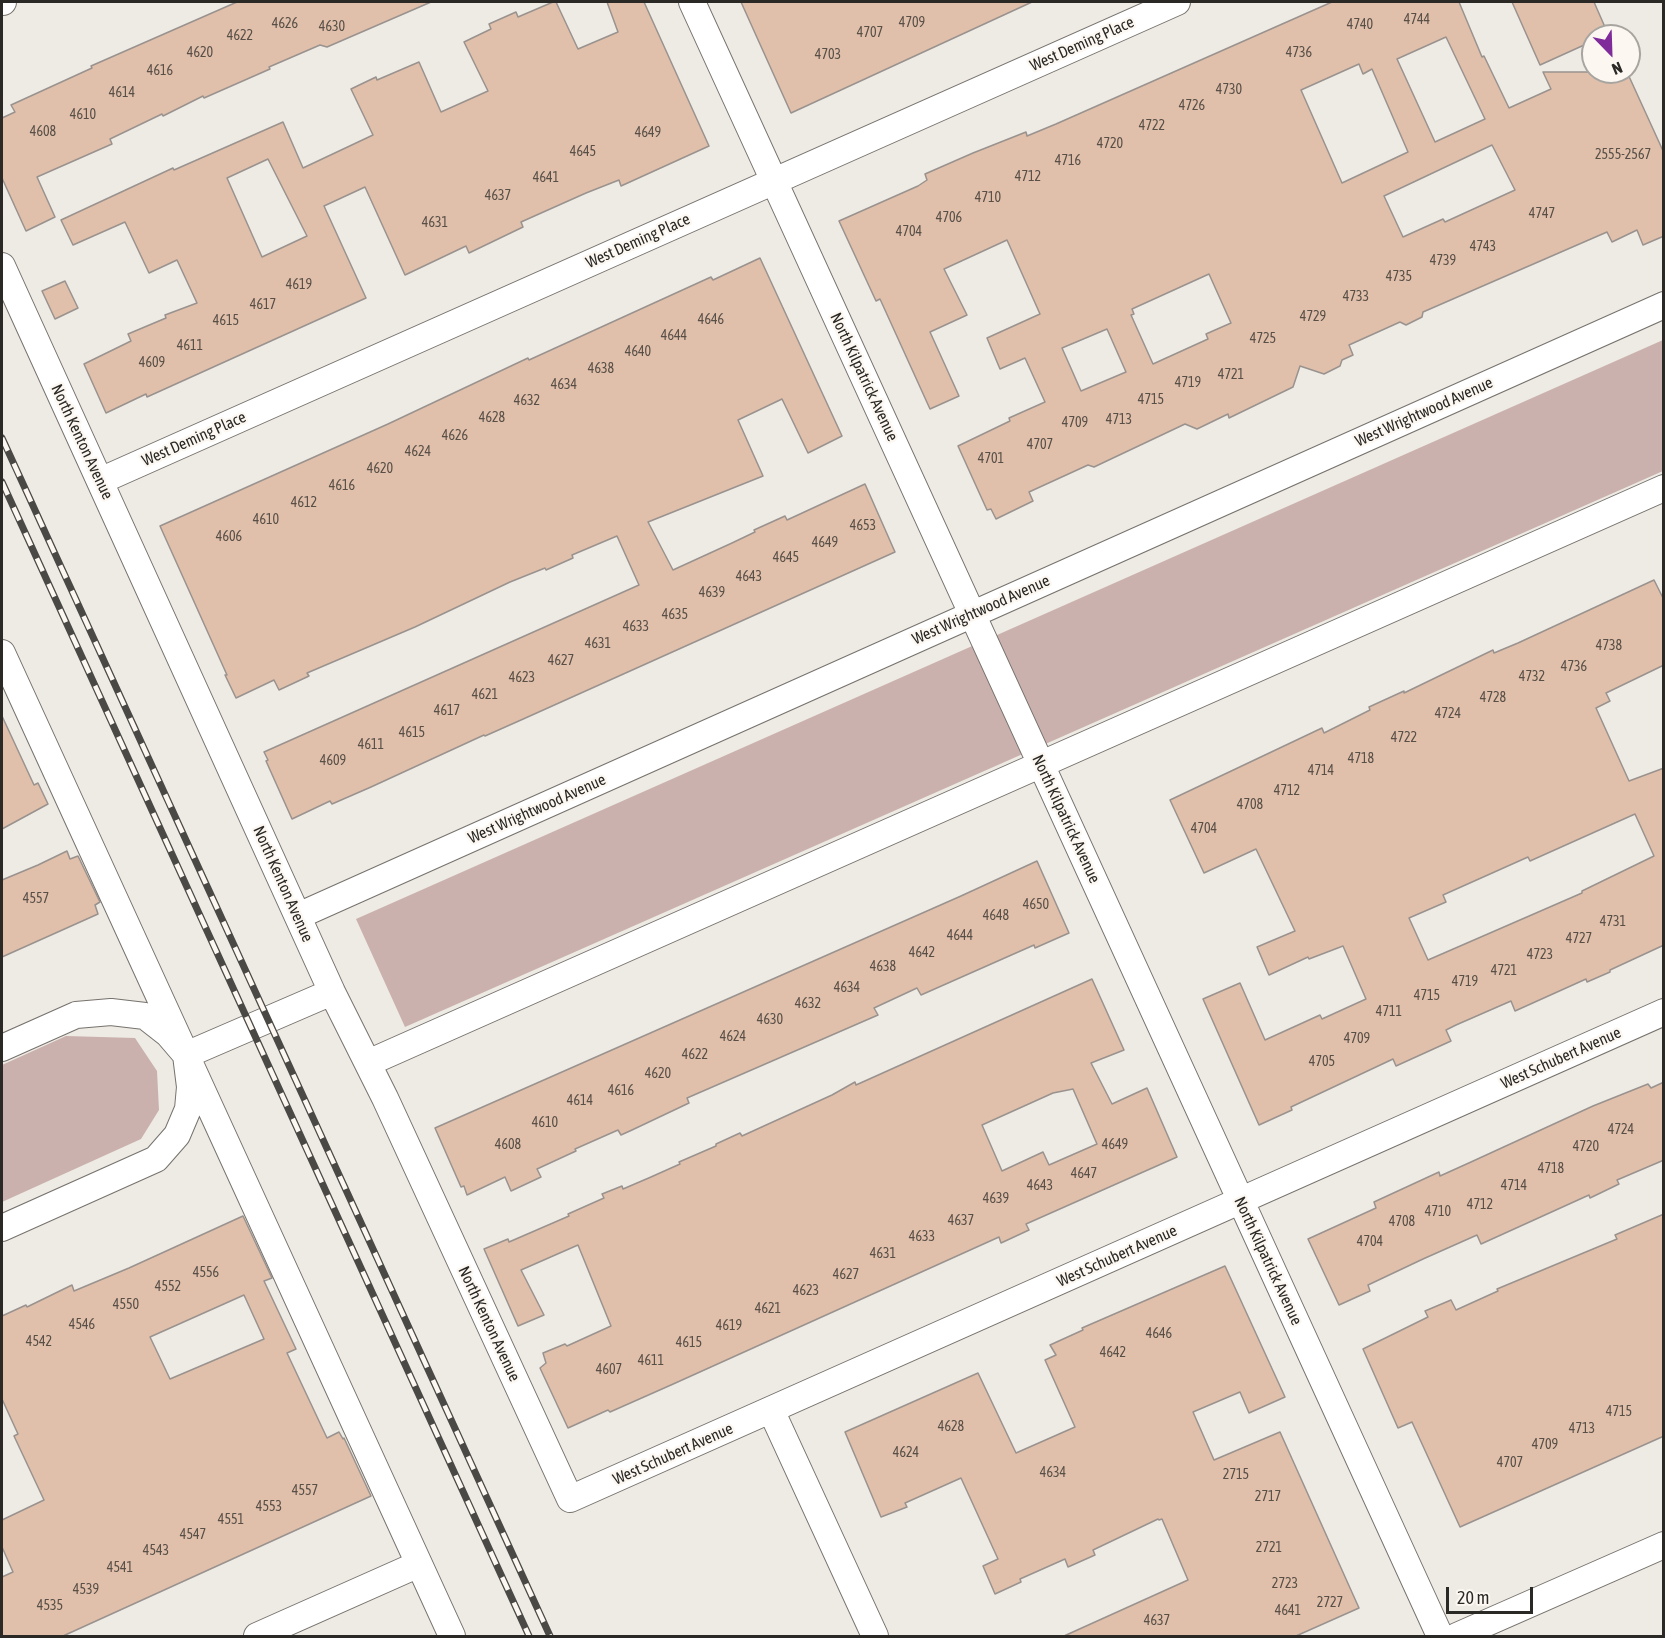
<!DOCTYPE html>
<style>
body{margin:0}
#map{position:relative;width:1665px;height:1638px;overflow:hidden;background:#eeeae4;font-family:"Asap Condensed",sans-serif}
canvas{display:block}
.frame{position:absolute;inset:0;border:3px solid #2a2926;pointer-events:none}
.north{position:absolute;left:1581px;top:24px;width:60px;height:60px;box-sizing:border-box;background:#fcf7f1;border:2px solid #a8a5a0;border-radius:50%;rotate:157deg;font-size:16px;font-weight:700;line-height:24px;text-align:center;color:#2a2926}
.north::after{content:'';display:block;margin:auto;width:21px;height:27px;background:#802b9a;clip-path:polygon(50% 0,100% 100%,50% 72%,0 100%)}
.scale{position:absolute;left:1446px;top:1587px;width:87px;height:27px;box-sizing:border-box;border:3px solid #2a2926;border-top:0;padding-left:8px;font-size:18px;line-height:21px;white-space:nowrap;color:#2a2926;-webkit-text-stroke:4px #fcf7f1;paint-order:stroke}
</style>
<div id="map">
<canvas width="1665" height="1638"></canvas>
<div class="frame"></div>
<div class="north">N</div>
<div class="scale">20 m</div>
</div>
<script>
const ctx = document.querySelector('canvas').getContext('2d');
ctx.lineJoin = 'round';
function fill(path, color) {
  ctx.fillStyle = color;
  ctx.fill(path, 'evenodd');
}
function trace(path, color, width, dash) {
  ctx.strokeStyle = color;
  ctx.lineWidth = width;
  ctx.lineCap = dash ? 'butt' : 'round';
  ctx.setLineDash(dash || []);
  ctx.stroke(path);
}
function drawText(font, color, halo, rows, align = 'center') {
  ctx.font = font + ' "Asap Condensed",sans-serif';
  ctx.lineWidth = 4.5;
  ctx.setLineDash([]);
  ctx.textBaseline = 'middle';
  ctx.strokeStyle = halo;
  ctx.fillStyle = color;
  for (const [text, x, y, turn = 0] of rows) {
    ctx.save();
    ctx.translate(x, y);
    ctx.rotate((+turn || 0) * Math.PI / 180);
    ctx.textAlign = isNaN(turn) ? turn : align;
    if (halo) ctx.strokeText(text, 0, 0);
    ctx.fillText(text, 0, 0);
    ctx.restore();
  }
}
fill(new Path2D(`
 M1663,340V471L405,1027L356,919Z
 M66,1036L135,1038L157,1071L159,1110L141,1139L2,1202V1065Z`), '#cab1ad');
const building = new Path2D(`
 M237,2H431L327,47L320,45L269,67L270,69L204,98L203,96L163,116L162,114L110,139L112,144L37,177L55,217L26,231L2,178V118L15,112L11,105L92,68L91,66Z
 M553,2H556L578,49L618,32L607,2H644L709,146L621,186L619,180L586,193L521,222L523,227L469,253L466,246L405,275L365,187L324,206L366,298L147,397L146,394L106,413L84,364L131,341L128,334L166,318L165,315L197,303L177,260L149,273L125,222L73,245L61,220L173,168L174,170L283,122L303,168L373,135L351,89L376,77L377,80L419,62L441,112L488,91L464,42L491,29L489,24L516,12L518,17ZM268,159L307,236L262,257L227,178Z
 M741,2H1032L791,113Z
 M1332,2H1459L1482,57L1484,56L1509,108L1551,89L1543,72H1627L1664,153V236L1643,245L1637,230L1612,242L1607,232L1423,312L1422,317L1406,325L1400,322L1349,345L1353,355L1342,360L1340,366L1324,374L1300,366L1293,387L1229,418L1228,414L1197,429L1185,424L1094,467L1088,465L1029,492L1033,501L996,519L991,509L987,510L958,446L1010,421L1009,418L1045,402L1025,358L1000,369L987,338L1040,314L1007,240L944,269L967,315L930,332L959,396L930,409L880,299L876,301L839,221L918,186L927,180L925,174L973,153L1026,132L1027,136L1056,124ZM1446,37L1485,119L1435,142L1397,59ZM1359,64L1363,74L1372,69L1408,152L1342,183L1301,90ZM1492,145L1515,190L1445,222L1443,219L1403,237L1384,196ZM1209,274L1231,323L1206,334L1208,339L1153,364L1131,315L1134,314L1132,309ZM1107,329L1126,372L1081,391L1062,348Z
 M1512,2H1594L1608,34L1593,36V41L1540,65Z
 M760,258L842,436L808,453L782,399L738,420L763,476L648,522L673,570L732,543L755,532L754,530L785,516L787,520L865,484L895,552L521,720L485,736L484,735L371,787L332,804L330,801L292,819L266,761L268,760L264,752L639,585L617,536L572,555L573,558L546,570L545,568L510,582L415,627L307,673L309,676L279,690L274,680L236,698L225,675H227L160,526L388,424L528,358L529,360L711,277L713,280Z
 M65,281L78,308L55,319L42,291Z
 M1654,580L1664,600V665L1606,693L1610,701L1596,708L1629,781L1664,768V945L1610,970V972L1587,982L1586,979L1515,1011L1511,1001L1456,1025L1446,1030L1451,1041L1396,1066L1393,1059L1291,1107L1292,1110L1259,1125L1203,999L1240,983L1265,1040L1320,1015L1322,1019L1366,999L1343,946L1309,959L1308,957L1269,975L1257,947L1295,931L1256,849L1204,873L1170,800L1322,728L1324,733L1370,710L1369,707L1404,691V693L1493,650L1494,653L1518,643ZM1635,814L1654,856L1582,891V893L1428,960L1409,918L1446,902L1443,895L1528,857L1530,861Z
 M2,716L34,785L38,783L48,804L2,829Z
 M67,851L70,859L78,856L100,902L95,905L98,914L2,957V880L38,865Z
 M1037,861L1069,933L1035,948L1034,945L921,995L917,988L874,1008L878,1015L687,1098L689,1103L632,1130L621,1135L618,1130L575,1149L576,1151L537,1169L541,1177L511,1191L505,1177L467,1195L464,1186L461,1187L435,1128L961,896Z
 M1092,979L1124,1050L1091,1063L1112,1104L1147,1088L1177,1157L1026,1224L1029,1230L1001,1243L999,1237L671,1385L610,1412L608,1410L568,1428L540,1368L546,1363L543,1353L565,1344L567,1346L611,1326L578,1245L521,1270L544,1315L518,1326L484,1249L508,1239L509,1242L569,1216L568,1214L604,1198L602,1194L622,1186L623,1189L651,1177L680,1164L679,1162L716,1146V1144L740,1133L742,1136L832,1095L855,1082L856,1085ZM1073,1089L1097,1144L1049,1165L1043,1152L1002,1171L982,1125L1053,1093Z
 M1664,1082V1160L1617,1180L1619,1184L1590,1198L1589,1195L1481,1244L1477,1235L1423,1259L1368,1285L1370,1291L1339,1305L1308,1239L1376,1208L1374,1202L1439,1172L1440,1176L1471,1162L1593,1106L1648,1084L1651,1088Z
 M1664,1214V1436L1460,1527L1412,1422L1398,1428L1363,1349L1428,1317L1425,1311L1451,1300L1456,1310L1498,1291L1497,1289L1617,1239L1615,1235Z
 M243,1216L272,1278L264,1281L296,1349L287,1353L327,1438L339,1432L343,1439L344,1438L371,1496L63,1636H2V1577L13,1572L2,1547V1520L44,1500L14,1436L18,1434L2,1399V1316L26,1305L27,1307L72,1285L74,1291L129,1268ZM244,1295L264,1339L170,1379L150,1337Z
 M1225,1266L1285,1397L1249,1413L1240,1392L1193,1412L1214,1460L1280,1432L1359,1608L1296,1636H1064L1188,1580L1162,1519L1159,1520L1158,1519L1093,1550L1095,1555L1068,1567L1065,1559L1020,1579L1021,1582L995,1594L983,1566L998,1559L961,1478L905,1503L907,1507L881,1517L845,1432L978,1373L1016,1453L1075,1427L1045,1360L1056,1355L1050,1345L1083,1330L1082,1328Z`);
fill(building, '#e1c0ab');
trace(building, '#99928e', 1.5);
const minor = new Path2D(`
 M2,2H3
 M692,2L1440,1636
 M2,266L332,992L385,1098L570,1499L1664,1012
 M100,481L1177,2
 M2,653L452,1636
 M298,916L1664,305
 M2,1048L76,1015L111,1012L145,1016L168,1034L186,1055L190,1087L188,1109L177,1135L156,1159L2,1228
 M186,1055L332,992
 M368,1063L1664,488
 M771,1410L875,1636
 M257,1636L419,1564
 M1457,1636L1664,1545`);
trace(minor, '#76726d', 28);
trace(minor, '#fff', 26);
const rail = new Path2D(`
 M2,438L550,1636
 M2,482L529,1636`);
trace(rail, '#4a4945', 7);
trace(rail, '#fcf7f1', 4.5, [14]);
drawText('14px', '#584f47', null, [
 ["4744",1417,20],
 ["4709",912,23],
 ["4626",285,24],
 ["4740",1360,25],
 ["4630",332,27],
 ["4707",870,33],
 ["4622",240,36],
 ["4620",200,53],
 ["4736",1299,53],
 ["4703",828,55],
 ["4616",160,71],
 ["4730",1229,90],
 ["4614",122,93],
 ["4726",1192,106],
 ["4610",83,115],
 ["4722",1152,126],
 ["4608",43,132],
 ["4649",648,133],
 ["4720",1110,144],
 ["4645",583,152],
 ["2555-2567",1623,155],
 ["4716",1068,161],
 ["4712",1028,177],
 ["4641",546,178],
 ["4637",498,196],
 ["4710",988,198],
 ["4747",1542,214],
 ["4706",949,218],
 ["4631",435,223],
 ["4704",909,232],
 ["4743",1483,247],
 ["4739",1443,261],
 ["4735",1399,277],
 ["4619",299,285],
 ["4733",1356,297],
 ["4617",263,305],
 ["4729",1313,317],
 ["4646",711,320],
 ["4615",226,321],
 ["4644",674,336],
 ["4725",1263,339],
 ["4611",190,346],
 ["4640",638,352],
 ["4609",152,363],
 ["4638",601,369],
 ["4721",1231,375],
 ["4719",1188,383],
 ["4634",564,385],
 ["4715",1151,400],
 ["4632",527,401],
 ["4628",492,418],
 ["4713",1119,420],
 ["4709",1075,423],
 ["4626",455,436],
 ["4707",1040,445],
 ["4624",418,452],
 ["4701",991,459],
 ["4620",380,469],
 ["4616",342,486],
 ["4612",304,503],
 ["4610",266,520],
 ["4653",863,526],
 ["4606",229,537],
 ["4649",825,543],
 ["4645",786,558],
 ["4643",749,577],
 ["4639",712,593],
 ["4635",675,615],
 ["4633",636,627],
 ["4631",598,644],
 ["4738",1609,646],
 ["4627",561,661],
 ["4736",1574,667],
 ["4732",1532,677],
 ["4623",522,678],
 ["4621",485,695],
 ["4728",1493,698],
 ["4617",447,711],
 ["4724",1448,714],
 ["4615",412,733],
 ["4722",1404,738],
 ["4611",371,745],
 ["4718",1361,759],
 ["4609",333,761],
 ["4714",1321,771],
 ["4712",1287,791],
 ["4708",1250,805],
 ["4704",1204,829],
 ["4557",36,899],
 ["4650",1036,905],
 ["4648",996,916],
 ["4731",1613,922],
 ["4644",960,936],
 ["4727",1579,939],
 ["4642",922,953],
 ["4723",1540,955],
 ["4638",883,967],
 ["4721",1504,971],
 ["4719",1465,982],
 ["4634",847,988],
 ["4715",1427,996],
 ["4632",808,1004],
 ["4711",1389,1012],
 ["4630",770,1020],
 ["4624",733,1037],
 ["4709",1357,1039],
 ["4622",695,1055],
 ["4705",1322,1062],
 ["4620",658,1074],
 ["4616",621,1091],
 ["4614",580,1101],
 ["4610",545,1123],
 ["4724",1621,1130],
 ["4608",508,1145],
 ["4649",1115,1145],
 ["4720",1586,1147],
 ["4718",1551,1169],
 ["4647",1084,1174],
 ["4643",1040,1186],
 ["4714",1514,1186],
 ["4639",996,1199],
 ["4712",1480,1205],
 ["4710",1438,1212],
 ["4637",961,1221],
 ["4708",1402,1222],
 ["4633",922,1237],
 ["4704",1370,1242],
 ["4631",883,1254],
 ["4556",206,1273],
 ["4627",846,1275],
 ["4552",168,1287],
 ["4623",806,1291],
 ["4550",126,1305],
 ["4621",768,1309],
 ["4546",82,1325],
 ["4619",729,1326],
 ["4646",1159,1334],
 ["4542",39,1342],
 ["4615",689,1343],
 ["4642",1113,1353],
 ["4611",651,1361],
 ["4607",609,1370],
 ["4715",1619,1412],
 ["4628",951,1427],
 ["4713",1582,1429],
 ["4709",1545,1445],
 ["4624",906,1453],
 ["4707",1510,1463],
 ["4634",1053,1473],
 ["2715",1236,1475],
 ["4557",305,1491],
 ["2717",1268,1497],
 ["4553",269,1507],
 ["4551",231,1520],
 ["4547",193,1535],
 ["2721",1269,1548],
 ["4543",156,1551],
 ["4541",120,1568],
 ["2723",1285,1584],
 ["4539",86,1590],
 ["2727",1330,1603],
 ["4535",50,1606],
 ["4641",1288,1611],
 ["4637",1157,1621]
]);
drawText('16px', '#2a2926', '#fcf7f1', [
 ["West Deming Place",1082,44,-24],
 ["West Deming Place",638,241,-24],
 ["North Kilpatrick Avenue",864,377,65],
 ["West Wrightwood Avenue",1424,412,-24],
 ["West Deming Place",194,439,-24],
 ["North Kenton Avenue",82,442,65],
 ["West Wrightwood Avenue",981,610,-24],
 ["West Wrightwood Avenue",537,809,-24],
 ["North Kilpatrick Avenue",1066,819,65],
 ["North Kenton Avenue",283,884,66],
 ["West Schubert Avenue",1561,1058,-24],
 ["West Schubert Avenue",1117,1256,-24],
 ["North Kilpatrick Avenue",1268,1261,65],
 ["North Kenton Avenue",489,1324,65],
 ["West Schubert Avenue",673,1454,-24]
]);
</script>
